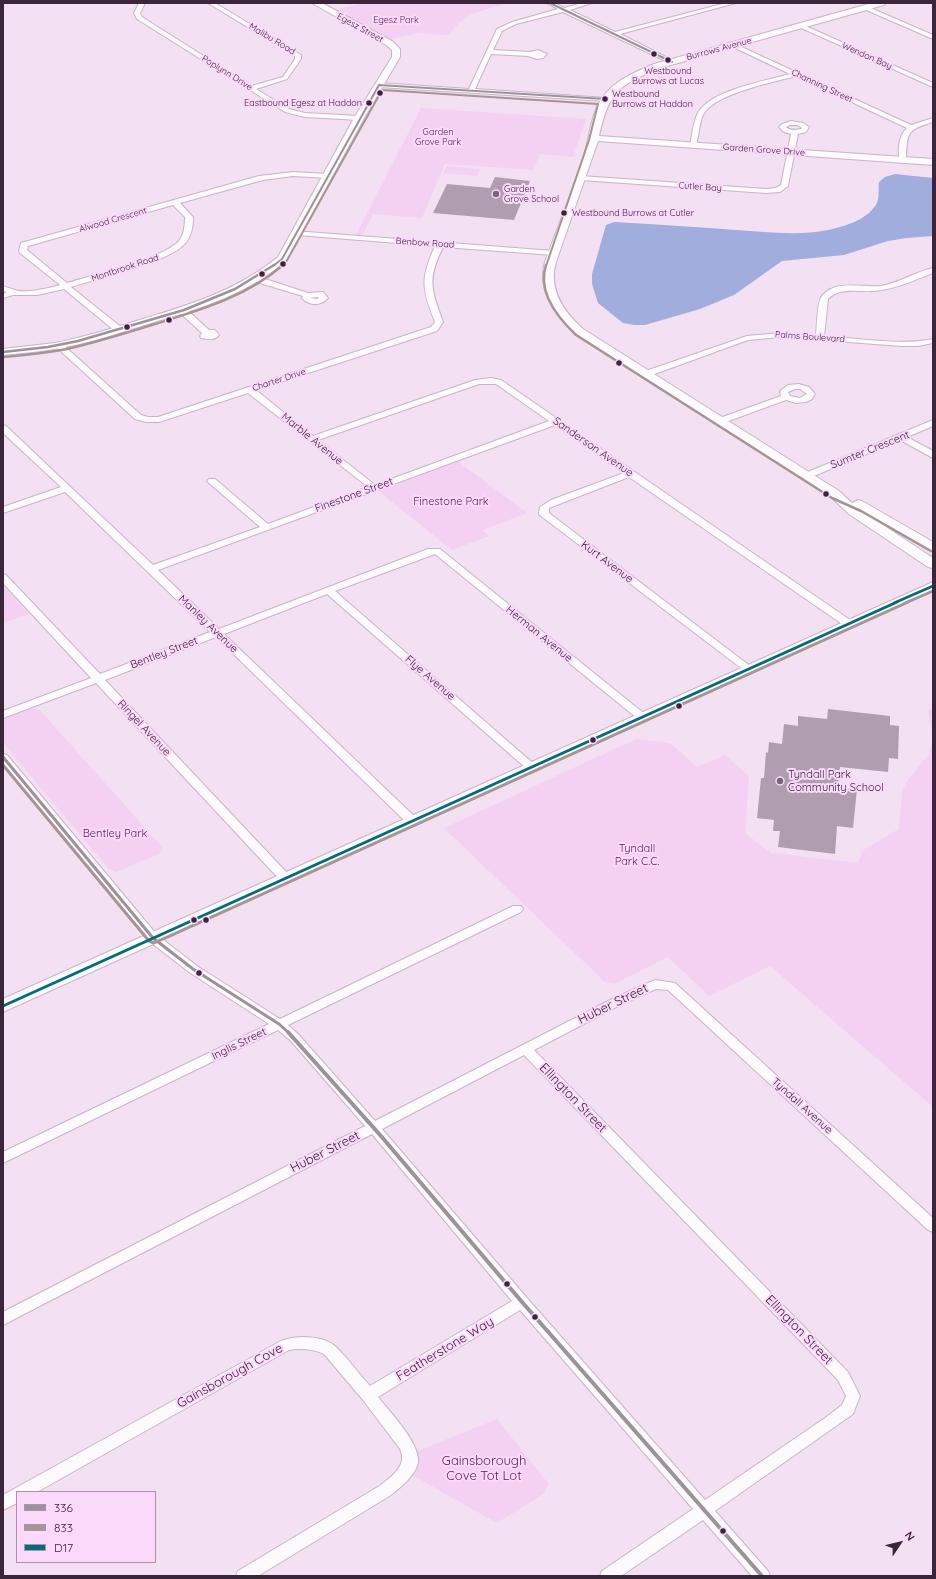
<!DOCTYPE html>
<style>
body{margin:0}
#map{position:relative;width:936px;height:1579px;overflow:hidden;background:#f3e1f3;font-family:Quicksand,sans-serif}
canvas{display:block}
.frame{position:absolute;inset:0;border:4px solid #3a253a;pointer-events:none}
.legend{position:absolute;left:16px;top:1491px;width:140px;height:72px;box-sizing:border-box;background:#fbd9fa;border:1px solid #ae91ad;margin:0;padding:5px 7px;list-style:none;font-size:12px;color:#3a253a}
.legend li{display:flex;align-items:center;gap:8px;height:20px}
.legend b{width:20px;border:1px solid #ae91ad}
.north{position:absolute;left:880px;top:1523px;width:40px;height:40px;-webkit-text-stroke:3px #fbd9fa;paint-order:stroke;rotate:55deg;font-size:11px;font-weight:700;line-height:16px;text-align:center;color:#3a253a}
.north::after{content:'';display:block;margin:auto;width:14px;height:18px;background:#3a253a;clip-path:polygon(50% 0,100% 100%,50% 72%,0 100%)}
</style>
<div id="map">
<canvas width="936" height="1579"></canvas>
<div class="frame"></div>
<ul class="legend">
<li><b style="height:5px;background:#9c929c"></b>336</li>
<li><b style="height:5px;background:#a69591"></b>833</li>
<li><b style="height:5px;background:#026c7e"></b>D17</li>
</ul>
<div class="north">N</div>
</div>
<script>
const ctx = document.querySelector('canvas').getContext('2d');
ctx.lineJoin = 'round';
function fill(path, color) {
  ctx.fillStyle = color;
  ctx.fill(path, 'evenodd');
}
function trace(path, color, width, dash) {
  ctx.strokeStyle = color;
  ctx.lineWidth = width;
  ctx.lineCap = dash ? 'butt' : 'round';
  ctx.setLineDash(dash || []);
  ctx.stroke(path);
}
function drawText(font, color, halo, rows, align = 'center') {
  ctx.font = font + ' Quicksand,sans-serif';
  ctx.lineWidth = 4;
  ctx.setLineDash([]);
  ctx.textBaseline = 'middle';
  ctx.strokeStyle = halo;
  ctx.fillStyle = color;
  for (const [text, x, y, turn = 0] of rows) {
    ctx.save();
    ctx.translate(x, y);
    ctx.rotate((+turn || 0) * Math.PI / 180);
    ctx.textAlign = isNaN(turn) ? turn : align;
    if (halo) ctx.strokeText(text, 0, 0);
    ctx.fillText(text, 0, 0);
    ctx.restore();
  }
}
fill(new Path2D(`
 M365,3H500L503,5C480,11 463,13 450,35L419,33L391,39L347,15L348,12H343L338,9Z
 M421,108L586,119L573,157L539,154L534,170L445,164L422,218L373,214L362,236L356,235Z
 M447,166L480,169L477,176L443,173Z
 M456,460L527,513L483,530L489,536L452,550L377,490Z
 M3,585L29,614L3,623Z
 M31,708L39,709L162,847L159,854L116,872L109,869L3,743V719Z
 M933,708V1107L770,966L709,996L668,957L614,984L605,982L444,828L636,739L670,743L697,767L725,755L749,776L745,833L771,853L858,863L863,850L899,829L902,792L907,781L929,754L933,739L928,710Z
 M497,1419L548,1483L545,1493L497,1523L405,1471L410,1454Z`), '#f4d0f3');
fill(new Path2D(`
 M895,174L933,178V236L907,238L888,241L844,255L782,261L734,295L700,309L645,325H634L623,323L598,303L592,284V274L606,225L614,222C655,224 695,227 736,230C766,232 798,236 828,230C845,226 865,221 876,205C880,198 878,190 879,182L885,177Z`), '#a1addd');
fill(new Path2D(`
 M495,177L530,181L514,220L433,213L447,184L490,188Z
 M828,709L890,716V725L899,726L898,759L889,758L888,772L840,767L838,787L857,789L853,828L837,826L835,854L778,847L780,831H773L774,820L757,818L761,778H764L766,752L768,753L769,742L782,744L784,724L798,726V716L827,719Z`), '#b09eb0');
const street = new Path2D(`
 M139,3H145L140,13L142,17L251,86L283,77L295,59V56L208,3H215L301,55V59L287,79L256,89L289,109L305,113L359,116L362,118L359,120L305,117L285,112L137,19L134,13Z
 M547,3H555L564,8L582,3H592L570,10L615,32L726,3H736L620,34L674,61L675,62L672,64L563,12L516,24L502,31L493,50L530,52L538,50L547,54L543,58L537,59L528,56L491,54L475,89L607,98V100L605,101L379,87L376,85L379,83L469,89L497,29L512,22L558,9Z
 M866,6L933,35V39L864,9L863,8Z
 M801,24L933,83V87L799,27L798,26Z
 M731,44H735L911,125L933,118V122C907,130 907,132 906,159L902,161L900,160C897,151 899,135 907,128L796,76C774,82 713,94 703,115C699,124 699,136 696,145L691,146L690,145C692,136 693,124 697,115C708,90 766,81 790,74L731,46Z
 M791,121L803,123L809,127L806,132L798,134L788,186L780,192L766,193L581,180L577,178L581,176L766,189L775,188L781,185L791,134L784,132L779,127L782,124ZM790,125H797L802,128L801,129C796,130 790,131 786,127Z
 M293,172L328,174L332,176L328,178L293,176L263,180L180,203L193,217C193,225 192,234 187,241C175,261 96,279 71,287L121,327V331H115L64,289L37,295H13L3,298V294L7,292L3,291V287C9,287 10,289 15,290C24,294 50,288 60,285L20,253L19,251L21,243L259,176ZM173,205L185,217C185,225 184,235 179,241C162,259 93,275 67,283L27,250L28,246Z
 M294,231L554,251L558,253L554,255L443,247C427,279 431,289 443,322L437,331L256,390L313,436L475,380L491,378L501,380L853,622L854,624L853,626H845L629,477L549,508V513L754,669L753,671H745L541,516L539,514L540,507L551,500L624,473L555,425L158,570L219,629L428,549H440L646,715L647,717L646,719H638L435,554L335,591L535,765L536,767L535,769H527L327,594L224,634L416,818L418,821L416,824H408L216,637L105,680L289,875L291,878L289,881H281L96,683L3,718V711L91,678L3,583V574L6,575L100,674L210,632L65,492L3,513V507L61,487L3,433V425L6,426L153,565L260,527L209,483L207,481L209,479H215L268,524L368,487L248,393L159,422H146L135,419L54,345L55,343H61L141,415L148,417H158L431,327L435,322C422,289 420,279 435,246L297,235L293,233ZM479,384H496L549,421L375,485L318,440Z
 M933,268V273C914,280 894,290 873,291C857,292 840,287 828,299L824,336C860,338 898,346 933,339V343L918,346H902L780,337L748,340L649,376H643L642,374L643,372L747,336L780,333L816,335C817,327 817,301 822,296C836,279 862,288 881,286C899,283 915,272 933,268Z
 M253,277H259L308,293L323,292L328,298C321,306 309,306 302,298L303,296L253,281ZM318,297L319,298L317,299L310,298Z
 M179,308H185L209,330H215L219,335C214,341 208,339 201,338L200,336L202,333L179,312Z
 M799,384L809,387L815,394L812,399L806,402L796,403L786,400L723,423H717L716,421L717,419L781,396L780,391L788,385ZM795,389H800L807,394L800,398L790,396L788,392Z
 M933,420V426L907,437L933,451V458L900,440L809,478L806,479L801,476L803,474Z
 M3,754L7,755L157,935L197,966L280,1019L513,906H521L523,909L521,912L288,1025L299,1035L375,1121L614,998L655,980L675,983L933,1218V1232L928,1230L668,990L656,989L622,1004L534,1050L848,1372L860,1396L853,1414L715,1511L768,1571L770,1576H752L703,1520L621,1576H600L602,1571L693,1509L520,1310L378,1397C389,1411 420,1443 418,1462C416,1475 401,1487 391,1495L258,1576H236L238,1571L381,1485C392,1476 408,1465 400,1449L363,1400L324,1354C314,1349 300,1348 289,1350L37,1492H17V1503L3,1510V1495L281,1341C296,1335 322,1335 335,1346C348,1358 358,1373 370,1386L512,1301L372,1134L3,1325V1312L365,1126L291,1041L278,1030L3,1163V1152L269,1024L189,972L149,941L3,764ZM524,1055L838,1380L846,1396L842,1405L825,1418L705,1500L527,1298L382,1129Z`);
const secondary = new Path2D(`
 M312,3H322L392,41L400,49V57L364,118L286,261C247,294 199,309 151,323C119,333 87,344 54,349C37,352 20,353 3,355V349C20,347 38,345 55,343C86,337 116,327 146,318C193,304 239,289 278,257L354,118L392,57V50L386,45Z
 M872,3H885L884,5L660,68C619,85 609,91 599,136L933,159V165L598,141L556,262C548,289 563,311 583,329L839,491L852,503L858,500L862,501L933,542V551L928,550L865,513L933,558V568L928,567L849,514L831,497L575,333C555,314 537,291 545,262C558,226 573,191 584,155C590,136 591,113 603,97C615,80 635,72 654,64Z
 M933,582V591L3,1012V999Z`);
trace(street, '#c7b5c7', 2);
trace(secondary, '#c7b5c7', 2);
fill(street, '#fdfafd');
fill(secondary, '#fdfafd');
trace(new Path2D(`
 M550,3L672,62
 M379,85L605,99
 M273,266L282,259L379,85`), '#9c929c', 2);
trace(new Path2D(`
 M3,352L48,347L78,341L184,310L235,289L274,265`), '#9c929c', 2.5);
trace(new Path2D(`
 M3,757L153,938L193,969L279,1024L289,1033`), '#9c929c', 3);
trace(new Path2D(`
 M288,1032L381,1136L522,1302L762,1576`), '#9c929c', 4);
trace(new Path2D(`
 M282,266L286,262L382,90L598,104L589,140L546,266`), '#a69591', 2);
trace(new Path2D(`
 M546,265C537,292 557,317 576,335L832,498L861,511L931,551
 M4,357C25,355 46,353 67,349C97,342 126,333 155,324C200,310 246,297 283,265
 M905,603L933,591`), '#a69591', 2.5);
trace(new Path2D(`
 M3,765L149,941L154,943L908,602`), '#a69591', 3);
trace(new Path2D(`
 M894,603L933,586`), '#026c7e', 2.5);
trace(new Path2D(`
 M3,1006L897,602`), '#026c7e', 3);
for (const [x, y, r, color] of [
 [654,54,3.5,"#3a253a"],
 [668,60,3.5,"#3a253a"],
 [380,93,3.5,"#3a253a"],
 [605,99,3.5,"#3a253a"],
 [369,103,3.5,"#3a253a"],
 [496,194,4,"#7b677b"],
 [564,213,3.5,"#3a253a"],
 [283,264,3.5,"#3a253a"],
 [262,274,3.5,"#3a253a"],
 [169,320,3.5,"#3a253a"],
 [127,327,3.5,"#3a253a"],
 [619,363,3.5,"#3a253a"],
 [826,494,3.5,"#3a253a"],
 [679,706,3.5,"#3a253a"],
 [593,740,3.5,"#3a253a"],
 [780,781,4,"#7b677b"],
 [194,920,3.5,"#3a253a"],
 [206,920,3.5,"#3a253a"],
 [199,973,3.5,"#3a253a"],
 [507,1284,3.5,"#3a253a"],
 [535,1317,3.5,"#3a253a"],
 [723,1531,3.5,"#3a253a"]
]) {
  const dot = new Path2D();
  dot.arc(x, y, r, 0, 2 * Math.PI);
  ctx.fillStyle = color;
  ctx.fill(dot);
  trace(dot, '#fbd9fa', 1.5);
}
drawText('9px', '#581859', '#fbd9fa', [
 ["Egesz Park",396,20],
 ["Garden",438,132],
 ["Grove Park",438,142]
]);
drawText('9px', '#3a253a', '#fbd9fa', [
 ["Egesz Street",360,28,29],
 ["Malibu Road",272,39,31],
 ["Burrows Avenue",719,49,-15],
 ["Wendon Bay",867,56,24],
 ["Poplynn Drive",227,73,32],
 ["Channing Street",822,86,25],
 ["Garden Grove Drive",764,150,4],
 ["Cutler Bay",700,187,4],
 ["Alwood Crescent",113,220,-16],
 ["Benbow Road",425,243,4],
 ["Montbrook Road",125,268,-18],
 ["Palms Boulevard",810,337,4],
 ["Charter Drive",279,380,-18]
]);
drawText('9px', '#3a253a', '#fbd9fa', [
 ["Westbound",668,71,"center"],
 ["Burrows at Lucas",668,81,"center"],
 ["Westbound",612,94],
 ["Burrows at Haddon",612,104],
 ["Eastbound Egesz at Haddon",362,103,"right"],
 ["Westbound Burrows at Cutler",572,213]
], 'left');
drawText('9px', '#3a253a', '#fbd9fa', [
 ["Garden",504,189],
 ["Grove School",504,199]
], 'left');
drawText('11px', '#3a253a', '#fbd9fa', [
 ["Marble Avenue",312,439,39],
 ["Sanderson Avenue",593,447,35],
 ["Sumter Crescent",870,450,-22],
 ["Finestone Street",354,495,-20],
 ["Kurt Avenue",607,562,37],
 ["Manley Avenue",208,624,44],
 ["Herman Avenue",539,634,39],
 ["Bentley Street",164,653,-21],
 ["Flye Avenue",430,678,41],
 ["Ringel Avenue",144,728,47],
 ["Inglis Street",239,1044,-26],
 ["Tyndall Avenue",802,1106,42]
]);
drawText('11px', '#581859', '#fbd9fa', [
 ["Finestone Park",451,502],
 ["Bentley Park",115,834],
 ["Tyndall",637,849],
 ["Park C.C.",637,862]
]);
drawText('11px', '#3a253a', '#fbd9fa', [
 ["Tyndall Park",788,775],
 ["Community School",788,788]
], 'left');
drawText('13px', '#3a253a', '#fbd9fa', [
 ["Huber Street",613,1004,-26],
 ["Ellington Street",573,1098,46],
 ["Huber Street",325,1152,-27],
 ["Ellington Street",799,1330,46],
 ["Featherstone Way",445,1349,-31],
 ["Gainsborough Cove",230,1376,-29]
]);
drawText('13px', '#581859', '#fbd9fa', [
 ["Gainsborough",484,1461],
 ["Cove Tot Lot",484,1476]
]);
</script>
